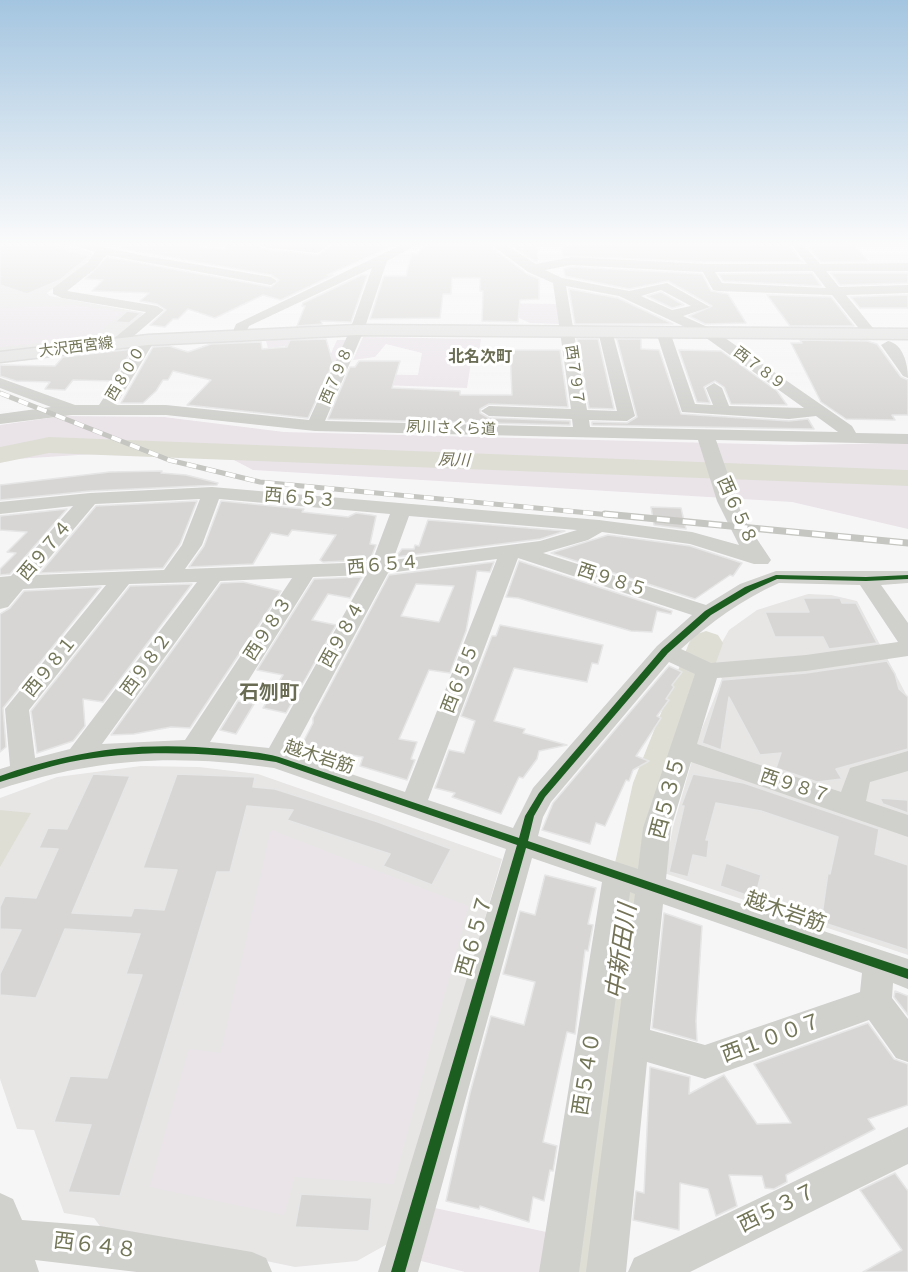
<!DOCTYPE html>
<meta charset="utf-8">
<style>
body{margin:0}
canvas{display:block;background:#f7f6f7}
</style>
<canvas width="908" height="1272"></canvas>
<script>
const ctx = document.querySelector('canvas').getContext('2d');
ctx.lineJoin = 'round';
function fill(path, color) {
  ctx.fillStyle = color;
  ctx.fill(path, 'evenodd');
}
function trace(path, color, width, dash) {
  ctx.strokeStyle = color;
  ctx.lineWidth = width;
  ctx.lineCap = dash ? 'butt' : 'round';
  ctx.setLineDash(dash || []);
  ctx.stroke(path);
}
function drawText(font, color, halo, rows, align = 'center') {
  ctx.font = font + ' Poppins,"Noto Sans JP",sans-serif';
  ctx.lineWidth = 6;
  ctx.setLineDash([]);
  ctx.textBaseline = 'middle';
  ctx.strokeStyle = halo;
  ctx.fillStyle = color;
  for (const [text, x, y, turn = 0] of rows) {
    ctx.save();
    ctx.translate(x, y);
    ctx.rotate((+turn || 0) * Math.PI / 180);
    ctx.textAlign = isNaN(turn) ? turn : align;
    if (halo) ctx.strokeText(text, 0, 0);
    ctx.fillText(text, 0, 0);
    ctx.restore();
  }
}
fill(new Path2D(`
 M0,243H55L91,252L93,255L83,266L47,293L50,296L144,313L118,338L0,352Z
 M808,594L831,595L857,601L908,698V955L664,873L673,827L699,736L722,679L712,660L729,630L757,610Z
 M141,766L199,767L258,774L502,859L391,1242L357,1261L295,1267L131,1233H105L94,1218L64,1213L34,1130L17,1129L0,1079V798L57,777Z`), '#e7e6e5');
fill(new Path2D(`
 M482,303L557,304L559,324L530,323L519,318L518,306H482Z
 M74,305L124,312L91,338L0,347V308Z
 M363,337L481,339L478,359L471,362L467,388L349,384L347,374L418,375L422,353L386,344L375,357L353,360Z
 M296,338L300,363L328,360L337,340H347L336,365L307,364L301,370L272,367L243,370L248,363L287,359L285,346L268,348L266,341Z
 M63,416L164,417L284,432L791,445L908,443V529L792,502L253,470L234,460L142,451L0,460V425Z
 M271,830L468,906L393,1184L294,1177L284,1215L150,1187L189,1049L221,1053Z
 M435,1208L551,1233L545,1272H465L421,1261Z`), '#eae4e9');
fill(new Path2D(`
 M0,810L31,813L0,867Z`), '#deded5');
fill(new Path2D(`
 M49,437L908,470V486L49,453L0,463V447Z
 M706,631L718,635L723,643L673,783L649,916L615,1272H555L603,916L633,783L689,643L694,635Z`), '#deded5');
const building = new Path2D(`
 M0,243H43L89,256L60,280L27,294L0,285Z
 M128,243H170L225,250V243H254L262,249L318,255L334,243H400L327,275H333L281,300L263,295L215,318L188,309L178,319H173L165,327L150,325L166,310L157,304L140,301L149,293L92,291L103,280L85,279L107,257L271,287L279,280L271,275L119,248Z
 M507,243H537L538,261L536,262Z
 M752,243H788L802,262H707L563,256L561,244L753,245Z
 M426,244L490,246L527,274L539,279V299L520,300L518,322L482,321L483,291H480V278H452L451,294H443L440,318L370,319L384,276H406L412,253L417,255Z
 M806,244L855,246L868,261L821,262Z
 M571,267L702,274L711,291L728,294L746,323L705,324L689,316L712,306L668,281L629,289L565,276L564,269Z
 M812,273L821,286L723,281L719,274Z
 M831,273H908V283L840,285Z
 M362,275H367L351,322L321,321L322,324L297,326L305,306H302L303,303Z
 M569,289L618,298L673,324H575Z
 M661,292L684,305L672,308L647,296Z
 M767,295L831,297L854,326H790Z
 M908,295V308H860L851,297Z
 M127,311L141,313L129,323L115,322Z
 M326,339L333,363L308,418L187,405L211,380L173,371L168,380H163L156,391L143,403H121L153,347L169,346L188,352L211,344L261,342L262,349L287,347L290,340Z
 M577,339H598L614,409L589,408Z
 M617,339H641V349L659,350L681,414L789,421L808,419L814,429L592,425V422L627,423L637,417Z
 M800,340L867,341L877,344L901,377L908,380V415H892L895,420L846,419L821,402L791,343H802Z
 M133,349L112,381L73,380L65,390L45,389L50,382L16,381L0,376V365L55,366L63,357Z
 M510,350H560L568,407L489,404L480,409V413L489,418L570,421V425L328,419L350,367H355L359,361H400L392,388L460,391V395H512Z
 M679,350L721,351L777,391L787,405L731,404L724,387L715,381L704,387L710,403L697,402Z
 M162,471L161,473L186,475L218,483L217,485L90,491L0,500V485L110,472Z
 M197,501L180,544L163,568L40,573L96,506Z
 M221,501L304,509L302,512L348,517L356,513L371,515L376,516L370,544L376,545L370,560L323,562L320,560L336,535L292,530L288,536L271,533L253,564L189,567L204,546Z
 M651,507L681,508L686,529L654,525Z
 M67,509L10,574L0,575V569L16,553L7,552L27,532L0,530V516Z
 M428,520L565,531L540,539L396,557L402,549H414L415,545L419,546Z
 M608,535L690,546L742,563L733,576L730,575L695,599L551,553Z
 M519,561L672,611L671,614L657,611L652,632L631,631L518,598L506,597Z
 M494,562L490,572L477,571L466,631L450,673L429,670L399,739L417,742L411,759L415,760L407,780L360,766L363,757L326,750L324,753L300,748L313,723V718L389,575ZM416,584L454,586L439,622L401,616Z
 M362,577L350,598L328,594L312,620L336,625L286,713L263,708L283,675L257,670L314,579Z
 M243,582L281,591L190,728L171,727L134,734L111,735L221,583Z
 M192,584L103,702L83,699L85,726L73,741L37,753L31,711L130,586Z
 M101,587L3,708L6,747L0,752V614L10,608L24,591Z
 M803,598H840L842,603H856L877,643L829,649L823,637H775L765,612H809Z
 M500,625L603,645L598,664L592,663L587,682L514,668L494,721L525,729L523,733L567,745L539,751L537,759L523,778L519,777L501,814L452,797L455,793L435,788L449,750L464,753L475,721L461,716L492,636H496Z
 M887,661L895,674L899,689L908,697V749L836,769L842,779L817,782L776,768L781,753L760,755L729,697L721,750L702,743L722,680L806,673Z
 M669,666L682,672L672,685L674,687L666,699L669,700L657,716L661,718L636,756L649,761L633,770L629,781L626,780L605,826L596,823L590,844L542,830L553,803Z
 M238,701L254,704L236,734L220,730Z
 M93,774L130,776L72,913L131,916L134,908L164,910L177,870L143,868L177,774L255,777L253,787L275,789L378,822L451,849L432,885L383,866L390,854L287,820L293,810L247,806L230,872H217L120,1196L68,1192L91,1125L54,1122L70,1076L107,1078L142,975L126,974L140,934L65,929L36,998L0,995V974L21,930L0,929V907L5,896L36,898L58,849L39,848L48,828L67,829Z
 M693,774L744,783L879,829L875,854L908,865V950L821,922L828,873L830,874L838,837L761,811L716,803L706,840H709L707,858L693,855L688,877L669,872L684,806H681Z
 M880,798L908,800V813L883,804Z
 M726,863L761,875L755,898L720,886Z
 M545,875L596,888L588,924L593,925L588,951L585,950L575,1034L567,1032L543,1142L557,1146L553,1171L550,1170L544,1201L533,1197L529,1222L480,1206L479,1209L446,1201L470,1093L491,1016L524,1025L535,982L503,974L520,911L535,915Z
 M664,913L702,926L696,1021L697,1041L652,1028Z
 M895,991L908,996V1015L894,997Z
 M868,1023L894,1059L908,1064V1105L868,1119L875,1129L786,1175L787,1182L774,1189L765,1188L762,1176L729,1175L737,1206L716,1216L708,1189L680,1183L679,1230L633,1220L636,1191L644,1193L650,1067L690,1077L689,1094L724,1075L757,1124L791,1123L754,1064Z
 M895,1173L908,1191V1272H863L902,1250L860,1190Z
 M301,1194L372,1198L369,1231L295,1227Z`);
fill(building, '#d7d6d4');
trace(building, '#e6e6e6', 1.5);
const major = new Path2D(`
 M357,325L908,329V339L357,335L148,345L0,362V352L148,335Z`);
trace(major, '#d3d4d2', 3);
fill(new Path2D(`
 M65,243H86L140,255L271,277L277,281L271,285L106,255L96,268L67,291L157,306L164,310L122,346H112L110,343L112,340L146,312L62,298L53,294V288L88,262L95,252Z
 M256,243L316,245L332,243L318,253L262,247Z
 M405,243H420L387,261L364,330L325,421L573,427L572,419L489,416L481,411L489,406L571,409L553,283L528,272L489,243H503L536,264L571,257L707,264H807L790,243H802L820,264L908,263V271H826L839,287L908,285V293L846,295L877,333L870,337L865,336L832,295L718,291L713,290L703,272L571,265L545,270L562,278L629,291L667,283L710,307L683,316L712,329L852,426L856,433L908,434V444L716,440L743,518L771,560L768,564H754L690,544L602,532L588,540L543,553L706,605L740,584L776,571H908V583L881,585L908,623V656L806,671L717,678L697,744L841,792L850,768L908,751V771L870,782L866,801L908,815V837L691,762L671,828L666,879L908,959V989L893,983L892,998L908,1019V1062L896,1058L869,1020L705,1079L647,1062L626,1272H586L635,894L630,892L579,1272H539L602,882L532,858L418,1272H378L506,849L274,768C173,754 98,758 0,789V769L10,766L5,709L106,585L23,589L8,607L0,609V577L11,576L73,506L0,514V502L90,493L212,487L599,520L692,532L739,545L717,501L698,440L315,431L166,415H72L0,424V414L51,407L0,388V378L75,405H99L143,337L148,336L155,340L116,405H166L309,420L350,330L372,268L249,326L244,337L239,338L232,334L236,324ZM813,271L826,288L722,283L715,272ZM566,286L619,296L702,335L804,408L729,406L722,388L714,383L706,388L713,405L695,404L670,332L668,329H658L656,332L682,412L789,419L816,416L838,432L590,427L589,420L627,421L635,416L612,331L605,327L598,331L617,411L587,410ZM661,290L691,306L672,310L641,296ZM200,499L182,545L164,570L35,575L95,504ZM219,499L390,514L372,562L185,569L202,545ZM409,516L577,530L540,541L393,560ZM518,558L692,615L657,646L533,788L513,828L428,800ZM497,559L405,792L291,754L388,573ZM366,575L269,748L210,742L313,577ZM292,578L185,740L102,744L220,581ZM197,582L70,749L35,758L29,710L129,584ZM779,583L860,585L898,642L806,655L711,663L681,649C711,622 741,600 779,583ZM669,662L695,674L643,828L638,869L538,836L543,817L551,802ZM663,904L862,973L860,992L705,1045L650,1030Z
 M888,341C903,344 908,364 908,378L903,376L881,345Z
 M908,1127V1164L690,1272H628L634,1258Z
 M0,1193L13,1199L22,1220L100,1226L252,1252L266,1258L272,1272H137L35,1260L39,1272H0Z`), '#d0d0cd');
fill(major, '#e2e2e1');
const railFar1 = new Path2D(`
 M0,393L169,460L260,482L621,516`);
const rail = new Path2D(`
 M605,514L908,543`);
trace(railFar1, '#c5c5c1', 5);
trace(rail, '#c5c5c1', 7);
trace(railFar1, '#fff', 4, [10]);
trace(rail, '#fff', 4.5, [13]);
fill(new Path2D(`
 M776,575L866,577L908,575V579L866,581L777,579L751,591L711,615L668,653L545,797L534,816L528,841L908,969V979L526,848L405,1272H391L517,845L276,762C207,752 139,749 70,762C46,767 23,775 0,782V776C22,768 44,762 67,757C118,745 172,744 224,749C242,751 261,752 279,757L519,838L525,816L539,793L662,649L705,611L745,587Z`), '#1b5e20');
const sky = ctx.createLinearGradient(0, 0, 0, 421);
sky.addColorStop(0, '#a4c5e0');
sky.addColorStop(0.58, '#fbfbfb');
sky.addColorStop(1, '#fbfbfb00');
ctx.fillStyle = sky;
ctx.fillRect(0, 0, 908, 421);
drawText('15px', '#747658', '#fff', [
 ["大沢西宮線",76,348,-7],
 ["西７８９",759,369,37],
 ["西８００",126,374,-59],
 ["西７９７",574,375,82],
 ["西７９８",337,376,-67],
 ["夙川さくら道",451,429,2]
]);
drawText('bold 16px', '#6a6d54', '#fff', [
 ["北名次町",480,358]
]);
drawText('italic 16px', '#757357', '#fff', [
 ["夙川",454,461,2]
]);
drawText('18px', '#747658', '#fff', [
 ["西６５３",300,499,5],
 ["西６５８",736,511,66],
 ["西９７４",46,551,-50],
 ["西６５４",383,566,-5],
 ["西９８５",612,581,18],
 ["西９８３",269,629,-57],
 ["西９８４",343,635,-61],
 ["西９８２",147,665,-54],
 ["西９８１",51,667,-51],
 ["西６５５",461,679,-69],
 ["越木岩筋",319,758,18],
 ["西９８７",795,787,18]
]);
drawText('bold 20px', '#6a6d54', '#fff', [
 ["石刎町",269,694]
]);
drawText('21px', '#747658', '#fff', [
 ["西５３５",669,798,-75],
 ["越木岩筋",785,913,19],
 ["西６５７",476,936,-74],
 ["西１００７",772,1039,-20],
 ["西５４０",588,1074,-81],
 ["西５３７",778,1209,-26],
 ["西６４８",95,1247,7]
]);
drawText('italic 24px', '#757357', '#fff', [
 ["中新田川",623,952,-82]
]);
</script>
